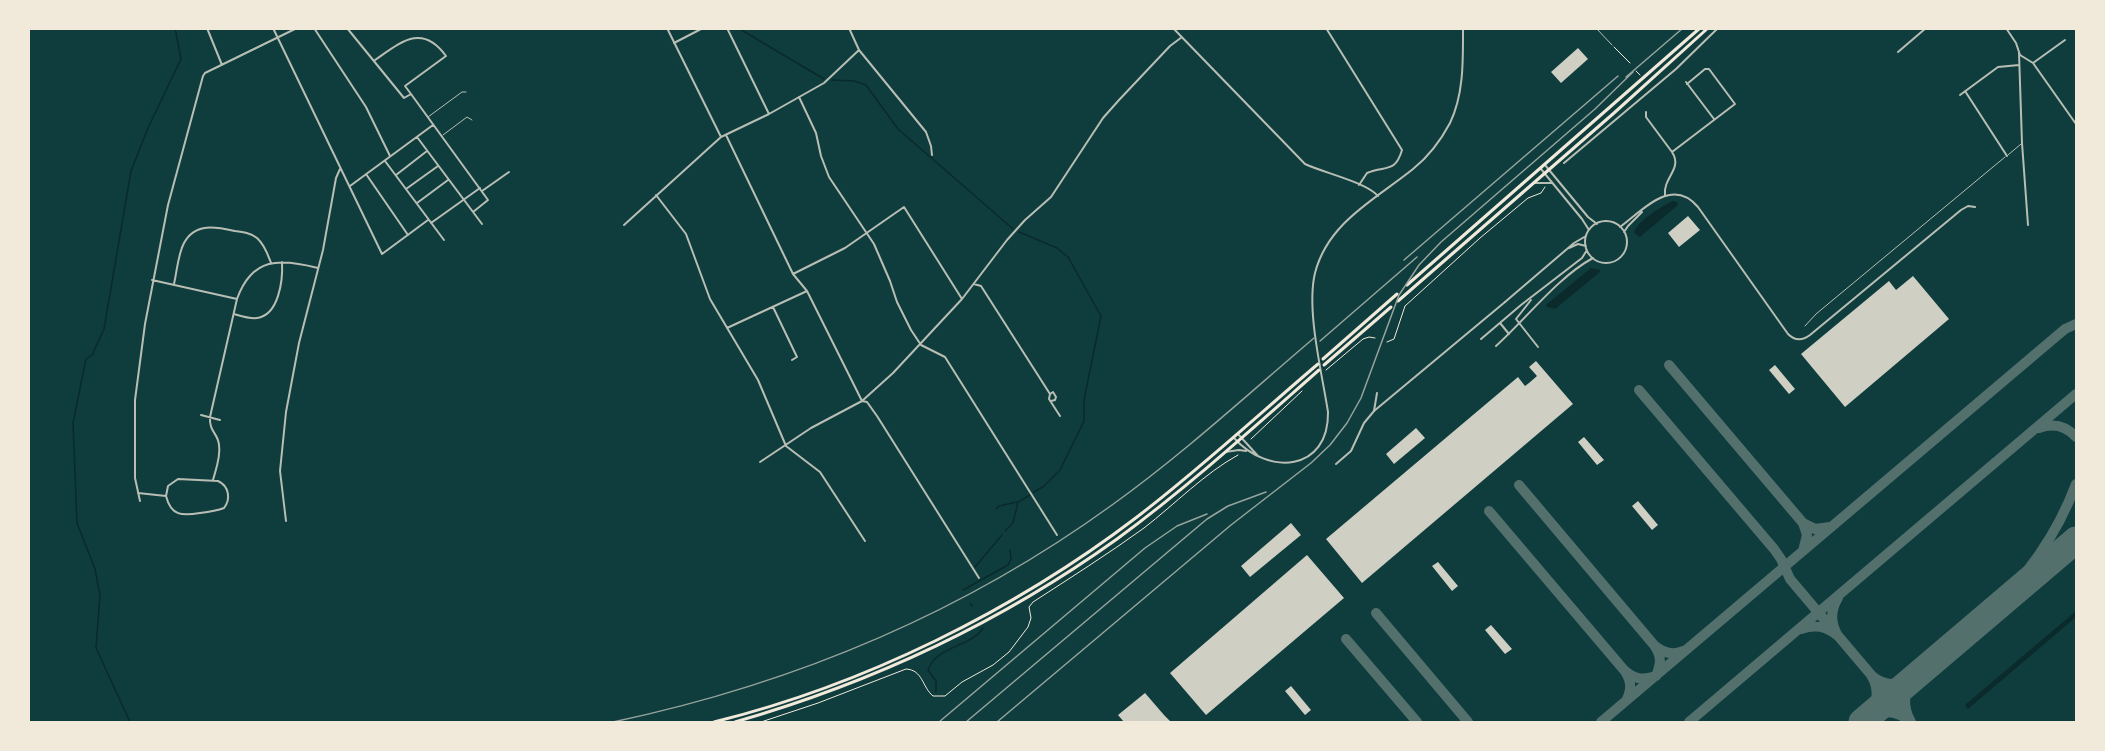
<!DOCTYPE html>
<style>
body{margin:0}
#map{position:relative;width:2105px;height:751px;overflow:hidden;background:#0f3d3e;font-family:"Crimson Pro",serif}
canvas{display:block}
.frame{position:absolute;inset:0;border:30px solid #f1e9da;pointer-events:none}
</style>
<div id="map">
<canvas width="2105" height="751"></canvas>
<div class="frame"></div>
</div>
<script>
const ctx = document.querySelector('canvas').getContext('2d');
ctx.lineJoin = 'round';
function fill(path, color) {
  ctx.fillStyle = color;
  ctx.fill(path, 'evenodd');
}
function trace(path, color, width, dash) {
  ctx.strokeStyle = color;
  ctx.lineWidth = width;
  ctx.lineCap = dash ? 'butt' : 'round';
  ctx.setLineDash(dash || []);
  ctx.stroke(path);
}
fill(new Path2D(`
 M1673,201L1677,202L1678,205L1640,237L1634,233C1636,222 1662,206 1673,201Z
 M1591,268L1600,270V272L1555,309L1547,307L1546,305Z
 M2076,611V617L1968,709L1965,705Z`), '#0a2a2b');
trace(new Path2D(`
 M738,28L824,79
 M832,80L854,81L866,85L898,129L1013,229
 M1019,232L1057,248L1068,257L1101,316L1084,400V421L1060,470L1044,486L1034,492
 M996,509L999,506L1017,502
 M1005,531L1013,523L1018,502L1030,495
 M975,567L1002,535
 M963,590L1008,565L1011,559L1010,550
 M970,603L972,606
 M936,692V681L928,670C936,646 971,647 983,628
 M130,722L96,648L100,595L95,569L77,523L73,423L86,359L92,355L104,329L131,171L148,128L181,59L175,28`), '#0a2a2b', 1.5);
trace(new Path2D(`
 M1669,365L1803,523
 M1639,390L1774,549L1781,559L1790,579L1911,722
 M2039,428C2053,423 2066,426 2076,437
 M1519,485L1654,645
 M1489,511L1624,670
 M1803,551L1807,535L1803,523L1815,529L1830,527
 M1376,613L1468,722
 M1982,620C2024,581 2056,538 2076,484
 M1801,629C1815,624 1826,626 1838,636C1830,623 1830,611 1838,598
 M1346,639L1417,722
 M1627,699C1632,688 1631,680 1624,670C1635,680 1643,680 1656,676C1661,664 1662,656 1654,645C1663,653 1672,656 1683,651
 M1867,719C1882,709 1897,710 1911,722C1902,706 1903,691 1915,678
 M1601,722L2065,329L2076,324
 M1689,722L2076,394
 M1862,722C1876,708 1882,693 1871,675C1887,689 1903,685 1919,674`), '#53706d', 10);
trace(new Path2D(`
 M1862,722L2076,540`), '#53706d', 27);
fill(new Path2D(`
 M1578,48L1588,59L1561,83L1551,72Z
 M1688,216L1700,230L1679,247L1668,233Z
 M1913,276L1949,319L1845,407L1801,354L1889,281L1896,290Z
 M1536,361L1573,404L1362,583L1326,539L1518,377L1525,386L1529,383L1537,376L1529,367Z
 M1775,365L1795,389L1789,394L1769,370Z
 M1416,428L1425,438L1394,464L1386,454Z
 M1584,437L1604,460L1597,465L1578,442Z
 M1638,501L1658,525L1652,530L1632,506Z
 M1291,523L1301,535L1250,577L1241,566Z
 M1307,555L1344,598L1206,715L1170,673Z
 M1438,562L1458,586L1452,591L1432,566Z
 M1491,625L1512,649L1505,654L1485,630Z
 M1291,686L1311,710L1305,715L1285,691Z
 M1145,693L1164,715L1171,722H1124L1118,715Z`), '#cfcfc3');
trace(new Path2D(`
 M1614,47L1630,63
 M1636,71L1640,75
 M1387,342L1394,339L1405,306L1480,238L1528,198L1541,193L1545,187
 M1326,370L1363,339L1369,337L1375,338
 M1251,439L1302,391
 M761,722L818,703L906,669C923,670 922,687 933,696H945L962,682L993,665L1009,652L1028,627L1031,618L1029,607L1033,602C1070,578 1108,554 1144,528C1175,504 1205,473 1238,455`), '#f1e9da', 1);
trace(new Path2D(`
 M1596,28L1612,45
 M428,117L462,92H466
 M443,135L467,117L472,120
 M2008,155L2021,144
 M1805,326L1816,314L2005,157`), '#b8beb3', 1);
trace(new Path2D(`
 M207,28L222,65
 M273,28L382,254L428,220
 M314,28L366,107L390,156
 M347,28L404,98L411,94L488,200L473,212
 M667,28L721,137
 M727,28L769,114
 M849,28L859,50L926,132L931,146L932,155
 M1173,28L1305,164C1324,173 1366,182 1378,196
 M1326,28L1402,150C1395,174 1385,165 1367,173L1359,185
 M2006,28L2016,43L2020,55L2033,63L2076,124
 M674,43L703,28
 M1898,52L1926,28
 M2019,53L2022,143L2028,225
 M375,60C401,42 422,23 446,56L405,86L411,94
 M2033,63L2065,40
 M1686,82L1714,119
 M1965,91L2007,156
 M1960,95L1998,67L2019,65
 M799,97L816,133L821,156L829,177L874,244L890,281L897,302L911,330L921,345L945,357L1057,535
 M1646,112V117L1672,152
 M726,135L793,274L807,291L862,401L867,402L877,416L979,578
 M417,137L482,224
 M385,161L444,240
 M1564,163L1676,69L1718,28
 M1545,165L1588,217L1597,224
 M1541,169L1582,219L1589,230
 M366,174L408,235
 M396,175L427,151
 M1534,183H1552
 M350,186L433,125
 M406,189L438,166
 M482,191L509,172
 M656,195L686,234L710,299L758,380L786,446L820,472L865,541
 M1665,195C1663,177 1683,169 1672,152L1735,104L1709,69H1705L1687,84
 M417,203L448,180
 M1585 242a21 21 0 1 1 42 0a21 21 0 1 1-42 0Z
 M431,223L480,188
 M624,225L721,137L769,114L824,83L859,50
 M1620,227C1643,210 1672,176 1698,207L1788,334C1795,341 1802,341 1810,335L1961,210L1968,206L1975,207
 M1624,232L1628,226L1642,212
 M1569,248L1578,244L1586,246
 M793,274L845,248L904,207L962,299
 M152,280L237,299
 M174,284C177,271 178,254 184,243C195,222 217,227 235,231C243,232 251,233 257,238C265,245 268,255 271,263
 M974,284L981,286L1050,394L1049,399L1060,416
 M1531,300L1516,319L1538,347
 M1505,302L1574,243L1586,236
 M773,307L797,357L792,360
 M234,314C241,316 250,319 257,318C279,315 283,280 282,262
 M1500,323L1509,334
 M727,328L807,291
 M1481,339L1521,305L1582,258L1587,250
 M1496,346C1526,319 1558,277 1593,258
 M1050,394L1053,392L1056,397L1055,400L1051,401
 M1374,411L1377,393
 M201,415L220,420
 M760,462L811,428L862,401L893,373L962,299L1007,240L1025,220L1051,197L1103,118L1119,100L1170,46L1182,37
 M213,480C216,469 221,456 219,445C218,433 209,432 210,417L237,299C252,257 280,258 318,268
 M138,493L166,496C171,516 182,516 200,513C208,512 216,511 224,508C231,499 229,486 218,481L178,479L168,486L166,496
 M140,501L135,478V400L145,324L168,205L203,76L205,73L297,28
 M286,521L280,471L286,412L299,343L323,250L336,178L340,169`), '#b8beb3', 2);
trace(new Path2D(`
 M1238,434L1258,456
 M1234,438C1268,476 1329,472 1328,412C1322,373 1306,310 1315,273C1328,222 1376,199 1413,169C1428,157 1441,140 1450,123C1464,94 1463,60 1463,28
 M1225,452L1239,450L1246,451
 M1336,464L1351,451L1364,423L1374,411L1505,302`), '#b8beb3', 2);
trace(new Path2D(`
 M1407,285L1700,28
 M1398,301L1614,113L1708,28
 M1323,359L1397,294
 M1324,365L1391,307
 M714,722C864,685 1015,610 1137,517C1200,469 1258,415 1318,364
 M735,722C871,683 1001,622 1117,539C1188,487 1253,428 1319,370`), '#f1e9da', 3);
trace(new Path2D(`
 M1626,77L1683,28
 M1404,260L1618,76
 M1320,341L1417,257
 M613,722C792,684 963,613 1112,505C1183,454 1247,395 1314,338
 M939,722L1145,548L1177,526L1207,514
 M966,722L1207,519L1228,506L1266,492
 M997,722L1231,525L1311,463L1330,445L1347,423L1361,398L1399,295L1419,265L1441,242L1595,109L1633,72`), '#97a49c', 1.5);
</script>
